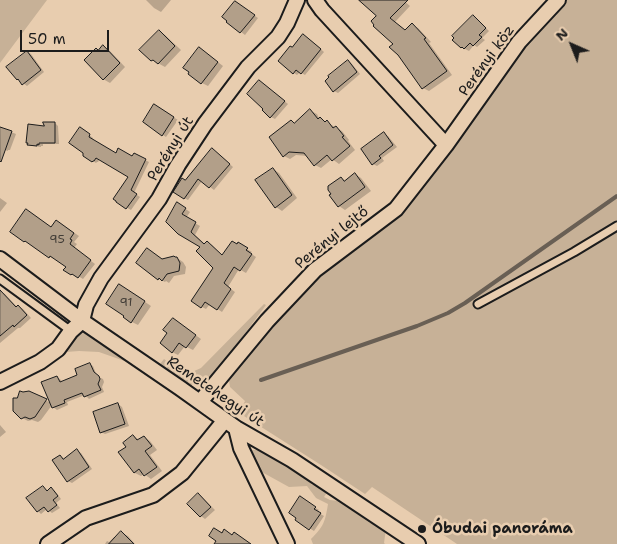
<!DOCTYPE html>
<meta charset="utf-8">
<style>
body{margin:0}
#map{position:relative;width:617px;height:544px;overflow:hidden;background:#e8cdaf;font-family:"Shantell Sans",sans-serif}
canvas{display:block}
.north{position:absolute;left:547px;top:20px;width:50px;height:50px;-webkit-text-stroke:4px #e8cdaf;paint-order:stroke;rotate:316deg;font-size:14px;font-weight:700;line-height:20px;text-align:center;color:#1c1c1c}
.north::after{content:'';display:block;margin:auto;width:18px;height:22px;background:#1c1c1c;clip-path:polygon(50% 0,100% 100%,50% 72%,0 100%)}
.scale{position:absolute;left:20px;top:30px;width:89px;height:22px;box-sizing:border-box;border:2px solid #1c1c1c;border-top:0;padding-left:6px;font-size:15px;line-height:18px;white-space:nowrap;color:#1c1c1c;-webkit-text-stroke:4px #e8cdaf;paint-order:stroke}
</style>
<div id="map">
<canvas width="617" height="544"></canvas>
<div class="north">N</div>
<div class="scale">50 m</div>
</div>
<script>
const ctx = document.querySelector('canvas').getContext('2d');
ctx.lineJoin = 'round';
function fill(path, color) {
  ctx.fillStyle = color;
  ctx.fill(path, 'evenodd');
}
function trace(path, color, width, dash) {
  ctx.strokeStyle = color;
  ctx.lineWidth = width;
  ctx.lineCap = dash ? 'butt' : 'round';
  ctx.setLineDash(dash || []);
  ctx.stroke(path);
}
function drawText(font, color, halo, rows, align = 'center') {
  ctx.font = font + ' "Shantell Sans",sans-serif';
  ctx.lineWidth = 5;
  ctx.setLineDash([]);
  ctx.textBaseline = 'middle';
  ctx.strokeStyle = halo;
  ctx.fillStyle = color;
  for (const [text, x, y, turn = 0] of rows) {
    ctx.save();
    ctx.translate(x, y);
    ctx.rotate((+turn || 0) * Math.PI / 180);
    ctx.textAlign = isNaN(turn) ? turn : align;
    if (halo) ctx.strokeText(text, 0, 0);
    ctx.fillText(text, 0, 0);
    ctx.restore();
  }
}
fill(new Path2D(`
 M0,0H47L0,63Z
 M565,0H617V544H457L372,487L365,494L321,465L244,416L246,409L243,405L245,401L230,387L228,375C259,340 289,303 325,271C354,247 386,229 412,202L526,42Z
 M264,304L266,305L216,373L202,384L192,385L187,384L160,364L164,359C179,370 184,377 201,368Z
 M79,332H88L133,364L99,352L79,351L66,352L73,338Z
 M250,450H259L280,460L284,466C295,468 307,474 312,485L317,483L328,491L324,497L330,500L339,501L370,523L375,522L386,529L384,543L385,544H313L311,539C324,526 325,522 328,504L316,498L307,486L289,487L260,471L247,451Z`), '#c7b197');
fill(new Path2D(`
 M146,0H171L161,12L154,8Z
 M361,0H403L410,6L395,22L406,31L412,25L418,28L431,42L429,43L452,75L429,91L423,88L377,16Z
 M239,5L258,18L245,35L228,22Z
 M474,17L477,19L489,31L482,38L485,40L477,47L474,45L469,51L461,47Z
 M159,31L165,35L181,50L165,67L152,60Z
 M307,37L324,52L305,75L300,72L297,75L294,73L292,49Z
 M103,47L109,50L125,67L110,83L103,79L98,51Z
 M27,52L31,54L44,72L27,86L18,79Z
 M206,53L223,66L208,86L202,83Z
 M348,61L352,64L360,74L338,93L334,91Z
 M263,84L288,104L275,119L271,117L265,108Z
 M155,106L178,120L166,137L163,135Z
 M311,111L317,114L319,118L342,131L349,140L348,141L355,150L339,164L332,159L321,168L315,165L308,156L296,155L290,159L284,156L295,124Z
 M55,123L58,126L59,144H43V146H41V147L33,146L29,144Z
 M1,128L16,134L10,150H8V151L0,148Z
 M84,131L93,138L92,140L116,155L145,160L149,162L134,193L140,197L131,210L117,202L130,176L100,159L98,162H97L96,163L85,156Z
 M384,134L388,136L397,147L382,158L384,161L377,166L373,164Z
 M216,152L233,167L214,190L202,181L188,200L184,198L185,181Z
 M273,169L279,173L297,198L282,211L276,207L257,181Z
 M355,174L361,178L371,191L345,210L339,206L341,178L346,181Z
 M0,198L7,203L0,212Z
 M178,204L190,212L186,218L200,226L195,235L205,244L207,242L212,245L223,256L239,244L252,252L250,253L256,257L246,273L239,269L228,287L235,292L222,312L210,304L206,309L202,307L215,268L202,246L179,233Z
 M61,224L79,236L74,242L77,244L74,248L95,264L83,279L78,276L77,277L72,274L67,266L55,258L54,259L25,241L11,231L52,228Z
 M177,258L183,262L186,267L185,274L174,276L169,283L166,281L165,282L159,279L137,263Z
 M126,289L151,306L138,325L132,322Z
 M0,291L5,294L17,307L18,306L23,309L31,318L20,328H18L0,343Z
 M173,319L201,339L193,350L185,346L178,355L172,352L169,333Z
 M89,364L93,366L97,376L103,379L104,382L102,387L104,392L89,399L85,395L67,402L68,405L57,410L53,407L52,405L41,420L38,422L32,420L28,421L22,418L29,392L51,403L57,377L61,380L62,382L79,376Z
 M118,404L122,407L129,426L105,434L101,432Z
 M0,425L6,432L0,437Z
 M134,436L139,440L144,437L150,441L157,450L150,455L162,471L151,479L144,474L141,476L135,473L120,452L127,447Z
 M77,451L81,453L92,469L72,483L68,481L60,456L65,459Z
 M43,487L48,491L51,489L55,491L61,499L56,503L60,508L52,513L47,509L41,514L38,511Z
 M198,495L202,497L215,510L205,519L201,516L190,505Z
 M300,498L319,510L317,512L324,516L314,531L296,520Z
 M122,533L128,536L135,544H105L107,541L109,542L114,537L116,538Z`), '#0003');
trace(new Path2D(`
 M261,380L417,326L448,313L465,303L617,196`), '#695f54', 4);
const building = new Path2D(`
 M359,0H408L390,18L405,30L412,23L426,38L424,39L447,71L422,89L398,55L389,47L393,44L373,26L374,25L371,21L376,16Z
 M235,1L255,15L240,33L226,22L227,21L222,17Z
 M473,15L486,28L479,35L482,37L473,46L470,43L464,49L462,47L461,48L452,40L454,38L452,36Z
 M159,30L175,46L158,64L153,60L151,61L139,50Z
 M303,34L321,49L301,74L296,70L293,74L278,61L290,46L292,47Z
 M103,45L120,63L103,80L84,60L96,48L98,50Z
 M199,47L218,62L201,84L188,74L189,72L183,68Z
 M27,51L41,70L22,85L18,79L17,80L6,67Z
 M348,60L357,72L333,92L325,81L329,77L328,76Z
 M259,80L285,101L270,118L262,110L263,109L247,94Z
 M154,104L174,117L162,136L143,122Z
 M310,109L318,119L320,117L325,122L327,120L333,128L336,126L344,136L342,137L350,146L332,161L327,155L314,166L304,153L289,152L283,157L269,137L291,120L294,123Z
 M43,122H55V143H39V145L37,144V146L27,145L28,143H26L28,124L44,126Z
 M0,127L12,131L1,162L0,161Z
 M80,127L90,134L89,137L116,153L118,148L132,156L134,153L146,159L131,190L137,194L126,209L116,202V201L113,199L128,177L96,158L94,161H93L92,162L83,156V153L69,143Z
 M384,132L393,145L379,156L381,158L372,165L361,149Z
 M212,148L230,164L209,188L198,179L184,199L173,192L182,178L185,180Z
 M273,168L292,195L275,208L255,180Z
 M355,173L365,187L338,207L329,195L331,194L328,190V186L341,177L344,181Z
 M177,202L186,208L182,214L196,222L191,232L204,244L207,241L222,255L232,241L237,244L238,242L248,248L246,250L252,254L240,271L234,267L224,283L231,289L217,310L205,302L201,308L191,301L213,268L196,251L200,247L178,234L166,222Z
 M26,209L51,227L56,220L74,233L70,239L72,240L70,244L91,260L78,278L72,274L71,275L63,270L66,267L50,256L49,258L25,241L24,242L10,232Z
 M147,248L162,259L174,256L175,257H177L180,263L179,271L167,274L162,281L159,278L158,280L136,263Z
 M119,284L145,301L131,323L123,317L124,316L106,304Z
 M0,290L16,307L18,305L27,315L14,327L13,325L0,336Z
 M173,318L196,335L186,348L179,343L172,353L160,343L167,333L163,330Z
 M90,363L94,372L99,376L100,379L98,384L101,390L84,397L82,393L64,400L65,403L52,408L41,382L57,376L60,382L77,375L75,369Z
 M20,391L23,392L29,391L47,399L35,417L30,419L25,417L21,419L13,411V398H17Z
 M118,403L125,424L100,433L93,412Z
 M133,435L137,440L144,436L152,446L145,451L157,467L144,476L139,469L134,473L118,452L126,447L123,443Z
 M77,449L89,467L67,482L52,460L60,455L63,459Z
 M43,486L47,491L51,487L58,496L53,500L57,505L48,512L44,507L37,512L26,498Z
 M198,493L211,507L200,517L187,504Z
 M300,496L316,507L314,509L321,513L309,530L295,520L296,518L289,513Z
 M214,528L222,533L224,529L232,535L234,532L251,544H214L216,541L209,536Z
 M121,531L134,544H109Z`);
fill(building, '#b29f89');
trace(building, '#1c1c1c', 1);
const lane = new Path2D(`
 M0,279L71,331
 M478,304L574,252L617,226`);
const street = new Path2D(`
 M315,0L322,10L446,145
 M0,259L82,321L180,388L236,428L292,460L418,544
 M0,382L40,362L58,349L71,331L82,321L86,305L101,278L159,199L178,165L205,124L248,67L278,37L287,23L297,0
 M200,402L267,321L315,270L396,209L446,145L519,42L558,0
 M236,428L241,448L287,544
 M48,544L86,518L153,495L182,473L225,420`);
trace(lane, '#1c1c1c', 11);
trace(street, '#1c1c1c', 18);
trace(lane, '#e8cdaf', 7);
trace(street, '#e8cdaf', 14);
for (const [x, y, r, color] of [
 [422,529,5,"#1c1c1c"]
]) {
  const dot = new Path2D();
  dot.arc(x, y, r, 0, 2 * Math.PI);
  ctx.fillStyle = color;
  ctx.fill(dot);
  trace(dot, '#e8cdaf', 2);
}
drawText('12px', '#423d37', null, [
 ["95",57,240],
 ["91",126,303]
]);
drawText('15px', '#1c1c1c', '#e8cdaf', [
 ["Perényi köz",487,61,-54],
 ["Perényi út",171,149,-58],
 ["Perényi lejtő",332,238,-39],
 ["Remetehegyi út",215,392,34]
]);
drawText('bold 15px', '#1c1c1c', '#e8cdaf', [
 ["Óbudai panoráma",432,529]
], 'left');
</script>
